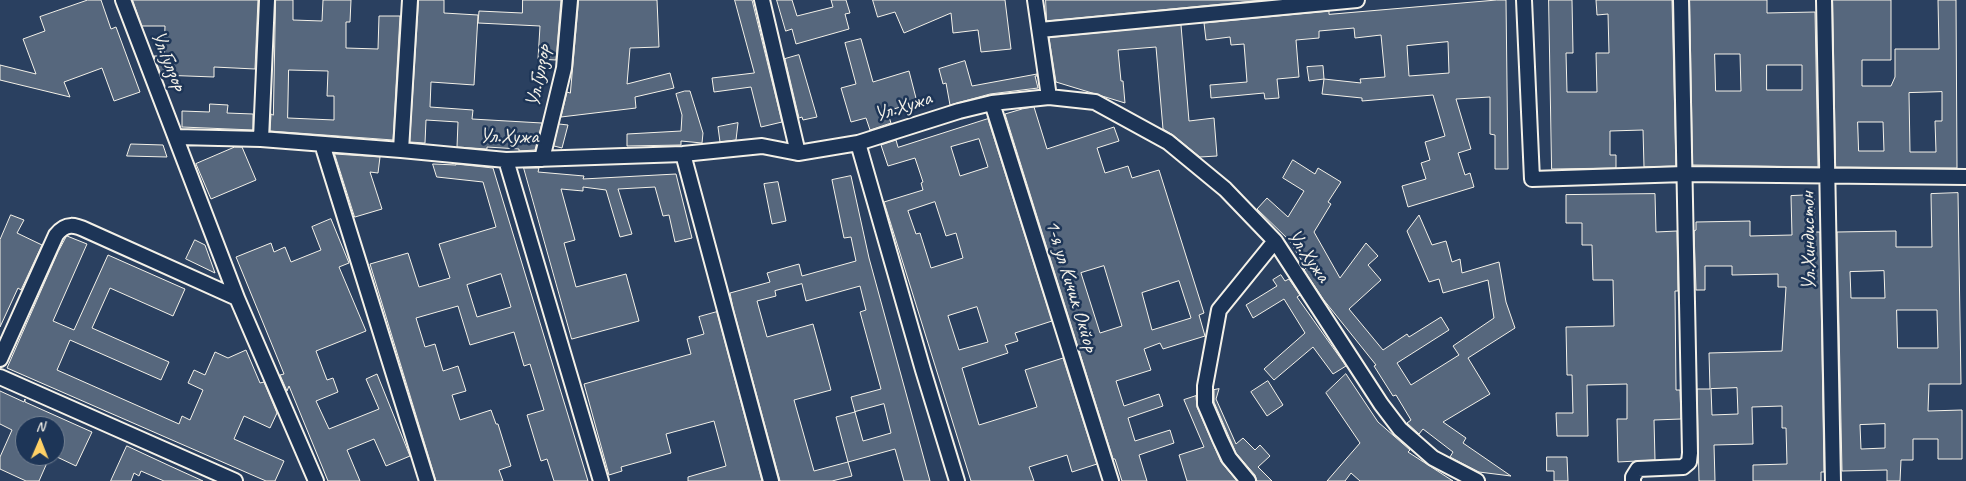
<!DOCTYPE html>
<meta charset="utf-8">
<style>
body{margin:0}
#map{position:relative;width:1966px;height:481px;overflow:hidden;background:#2a4060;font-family:Caveat,sans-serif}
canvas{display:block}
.north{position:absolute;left:15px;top:416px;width:50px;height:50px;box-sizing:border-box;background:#1d3557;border:1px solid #738091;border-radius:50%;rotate:1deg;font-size:14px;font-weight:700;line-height:20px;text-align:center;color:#f4f1e8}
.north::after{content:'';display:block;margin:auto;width:18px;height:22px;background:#ffd166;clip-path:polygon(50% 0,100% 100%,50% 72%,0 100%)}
</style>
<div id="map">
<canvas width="1966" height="481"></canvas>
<div class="north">N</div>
</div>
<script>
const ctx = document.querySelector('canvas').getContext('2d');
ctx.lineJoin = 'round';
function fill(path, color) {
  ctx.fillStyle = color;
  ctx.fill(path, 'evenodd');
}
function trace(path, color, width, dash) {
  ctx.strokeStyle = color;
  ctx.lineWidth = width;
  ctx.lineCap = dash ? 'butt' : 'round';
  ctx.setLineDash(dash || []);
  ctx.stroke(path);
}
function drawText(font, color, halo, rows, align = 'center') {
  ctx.font = font + ' Caveat,sans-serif';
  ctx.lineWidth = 5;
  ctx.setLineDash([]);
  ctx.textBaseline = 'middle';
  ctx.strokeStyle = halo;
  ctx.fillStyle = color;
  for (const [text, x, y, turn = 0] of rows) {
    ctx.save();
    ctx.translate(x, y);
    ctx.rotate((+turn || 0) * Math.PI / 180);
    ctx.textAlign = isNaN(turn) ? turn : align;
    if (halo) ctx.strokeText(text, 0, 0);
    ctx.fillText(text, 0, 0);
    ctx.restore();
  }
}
const building = new Path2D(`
 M88,0H101L111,29L116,27L140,92L114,101L102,68L64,82L70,97L0,80V65L36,74L23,39L45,31L40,17Z
 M133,0H258L255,69L214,67V77L161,75L154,56H164L165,26H142Z
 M276,0H293V20L322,21L323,0H351L350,22H346V48L378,49L379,16H400L393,140L270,131L271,114L273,115ZM289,70L328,71L327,96H334V120L288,118Z
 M419,0H444V13L478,15L474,85L431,82L430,107L473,110L472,119L542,123L535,150L519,151V149L487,147V149L457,147L458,122L426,120L425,143L410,142Z
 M523,0H561L556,60L538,59L540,26L478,23L479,11L522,13Z
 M579,0H657L659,47L630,48L627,84L670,73L674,88L635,97L636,108L561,117L567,92L570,93Z
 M735,0H752L782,122L761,127L751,87L714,92L712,78L754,73Z
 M777,0H792L797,16L833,7L831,0H846L850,13L845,14L849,29L796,44L792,29L786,31Z
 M873,0H1005L1011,49L981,52L978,30L953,33L951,13L904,33L895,12L878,17Z
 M1046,0H1264L1047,21Z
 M1497,0H1506L1508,169H1495V135L1490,134V97L1456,99L1471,149L1458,153L1465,175L1470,173L1474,187L1408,207L1402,186L1426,179L1421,163L1430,160L1425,142L1445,136L1433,95L1362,101V98L1322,94L1324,79L1361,83L1360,79L1385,77L1381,35L1355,38L1354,28L1319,31V38L1296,40L1299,77L1277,79L1279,98L1265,99L1264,93L1211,98L1210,85L1247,82L1244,44L1231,45L1230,37L1206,40L1204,23L1329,11V14ZM1448,42L1449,73L1409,76L1407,46Z
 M1549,0H1572L1573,53H1566L1567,92H1597L1596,53H1609L1608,14L1597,15L1596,0H1672L1676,166L1644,167L1643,130L1610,131V155H1616V168L1552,169Z
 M1690,0H1767V13L1815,12L1818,167L1693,165ZM1715,54H1740L1741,91H1716ZM1767,65H1802V90H1767Z
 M1833,0H1891V60H1862V86H1891L1895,77V49H1939L1938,0H1956L1957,168L1836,167ZM1942,92V121H1935L1936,152H1910L1909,93ZM1858,122H1883L1884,151H1859Z
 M1181,25L1189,121L1214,118L1217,156L1200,157L1173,135L1163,129L1156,47L1118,50L1121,81H1123L1125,103L1056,82L1049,38Z
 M861,39L873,82L909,71L917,102L887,111L891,123L870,130L866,118L851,122L841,88L856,84L845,43Z
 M799,55L817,117L803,120L802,117L799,118L785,59Z
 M965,61L972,86L1037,74V76H1035L1038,88L990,94L950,105L946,83L943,84L939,69Z
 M1323,66L1324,79L1309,81L1307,67Z
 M685,91H690L703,133L702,143L681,141V145L627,146V134L681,131L682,115L676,94Z
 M210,104L228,105L227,113L253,114V130L182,127V111L209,112Z
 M1034,107L1047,149L1114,127L1119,141L1097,148L1105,173L1128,166L1132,178L1159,170L1204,313L1199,315L1205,336L1163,349L1160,343L1144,349L1151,370L1116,381L1124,406L1159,394L1163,406L1128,418L1135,441L1170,430L1174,443L1139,455L1147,481H1122L1115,459H1113L1005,114L1022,109ZM1104,266L1122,326L1100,333L1081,273ZM1179,281L1191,318L1152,330L1142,293Z
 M988,119L1052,321L1015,333L1018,341L1005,345L1008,353L962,368L979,425L1037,407L1025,370L1063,358L1097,464L1072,472L1067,455L1029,467L1034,481H971L884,202L923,190L921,183L923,182L915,158L888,166L881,145L896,140L898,147ZM979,139L988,167L960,176L951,147ZM935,202L946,236L956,233L963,258L931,268L920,233L916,234L908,211ZM977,307L988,342L959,350L948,316Z
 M738,123L736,140L720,142L718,127Z
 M559,124L568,125L562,148L554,146Z
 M131,144L163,145L167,157L127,156Z
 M235,147H242L256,180L211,199L196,164Z
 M335,154L380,157L378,173L370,172L382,209L355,217Z
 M1293,160L1315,174L1318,168L1341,182L1328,202L1331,204L1314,232L1340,278L1366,243L1378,256L1368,265L1381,280L1349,309L1383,350L1407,334L1409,337L1441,317L1449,330L1397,363L1411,385L1459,355L1453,346L1494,318L1488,280L1443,293L1439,279L1429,282L1407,231L1419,215L1432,245L1446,241L1452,262L1460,259L1462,273L1499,262L1506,302L1515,328L1468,358L1490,394L1443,422L1466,438L1463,443L1511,476L1479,472L1450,457L1453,452L1423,429L1419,434L1407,423L1411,420L1396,395L1393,396L1374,366L1376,365L1323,299L1304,270L1306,268L1290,241L1257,209L1267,198L1288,217L1304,191L1283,178Z
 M433,164L456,165V164L493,168L588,481H554L547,459L541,461L527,415L544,410L530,364L524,366L514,332L470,345L458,306L416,318L425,347L435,344L443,371L458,366L466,391L452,395L460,420L491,410L496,424H498L511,466L499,470L503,481H436L370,264L408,253L419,287L450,278L439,244L496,227L483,182L437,177ZM501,274L511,307L477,317L467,285Z
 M524,168H539L538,172L584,176L583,179L676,174L692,238L675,242L669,215L663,216L655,187L618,189L632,234L620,237L606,190L583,187V191L561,189L575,240L564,243L576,287L626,274L639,321L572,339Z
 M851,176L869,258L930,481H904L895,449L848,462L852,476L832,481H780L733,308L730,293L770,282L767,273L799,264L802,276L856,261L851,237L844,238L832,180ZM802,284L806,301L860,286L866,310L860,312L881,389L851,397L855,412L836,417L848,462L814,471L794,400L831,390L813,324L767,337L757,301L776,296L775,291ZM884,404L891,433L863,441L855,412Z
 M778,182L786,221L772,224L764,184Z
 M1958,193L1961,384H1929L1928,411L1962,410V459H1938V439H1913V460H1901L1900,481H1887V470L1842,471L1837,232L1896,231V247H1932L1931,194ZM1884,271L1885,298H1851L1850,272ZM1897,310H1937L1938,348H1898ZM1885,424V448L1861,449L1860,425Z
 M1655,194L1656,232L1677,231L1678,291H1675L1676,390H1680L1681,419L1654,420L1655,460L1618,462L1617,419H1627V384L1587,385L1588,436H1557L1556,413H1573L1572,375H1567L1566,327L1614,326L1613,280H1593L1592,245H1582V223H1566V195Z
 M1814,195L1815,232H1820L1824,472H1821V481H1753V465L1787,464L1786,428H1782V406L1752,407L1753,444L1714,445L1715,481H1699L1697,389H1710L1709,353L1782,351L1786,287H1778V274L1732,275V266H1705V290H1696L1694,231L1696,230V222L1750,221V236L1792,235L1791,196ZM1737,388L1738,414L1712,415L1711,389Z
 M11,215L24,220L17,233L42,245L21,290L18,288L0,327V240Z
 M331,219L349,263L339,267L366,331L316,351L327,380L333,378L338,392L316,401L329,429L379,409L366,379L377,374L410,456L386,466L374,439L347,450L360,481H328L289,386L287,391L280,375L284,374L236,257L271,243L274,252L285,247L291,262L321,250L312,227Z
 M67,236L87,244L53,321L74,330L108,255L185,289L173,316L110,288L92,328L169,362L161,380L70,340L57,370L179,424L182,416L190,420L203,390L188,383L194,370L205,375L215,352L228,358L246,350L260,383L264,382L277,413L270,428L244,416L234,439L284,461L275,481H266L7,368L58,252Z
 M195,240L205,245L215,273L186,259Z
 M1281,275L1285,281L1289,279L1300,295L1297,297L1346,366L1333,374L1313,347L1274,380L1264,369L1305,333L1284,299L1253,318L1246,305L1277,286L1273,280Z
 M717,312L762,481H688V477L726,466L714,421L666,434L671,453L621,467L622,471L609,475L584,384L691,354L687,339L704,334L699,317Z
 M1346,374L1378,422L1410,450L1408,452L1453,481H1360L1351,473L1345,481H1327L1360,443L1326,393Z
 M1268,381L1283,405L1267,416L1251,392Z
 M1219,389L1216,399L1236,444L1243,438L1255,450L1260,445L1270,456L1258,467L1272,481H1257L1255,475L1236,453L1214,402V390Z
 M0,391L24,402L25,399V402L92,432L76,466L55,456V426H25V456H50L39,481H26L0,469V457L12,430L0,424Z
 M1196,396L1197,407L1221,462L1237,481H1187L1179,455L1204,447L1184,400Z
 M127,446L170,466L203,481H164L141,471L139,476L134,473L131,481H111Z
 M1547,457H1567L1568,481H1554V471H1547Z`);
fill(building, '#56677d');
trace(building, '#f4f1e8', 1);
const street = new Path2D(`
 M123,0L237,298L316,481
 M762,0L798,153
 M1035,0L1049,97
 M1524,0L1532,179L1685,174L1966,177
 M1824,0L1833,481
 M1040,30L1357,0
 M992,103L1111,481
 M177,137L261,139L401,150L506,160L683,154L762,146L798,153L858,143L959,111L992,103L1049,97L1095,102L1168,142L1225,189L1275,241L1381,404L1400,429L1433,458L1477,481
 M261,139L267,0
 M858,143L923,370L957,481
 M322,144L427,481
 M401,150L410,0
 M683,154L771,481
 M542,159L564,68L570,0
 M506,160L601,481
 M0,359L56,235C66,222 75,225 88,231L237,298
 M0,377L235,481
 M1248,481L1229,458L1220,439L1205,404V386L1219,310L1275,241
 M1633,481V477L1638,469L1683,467L1689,462L1690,453L1681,0`);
trace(street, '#f4f1e8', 18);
trace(street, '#1d3557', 14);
drawText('21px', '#f4f1e8', '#1d3557', [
 ["Ул.Гулзор",168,61,68],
 ["Ул.Гулзор",539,76,-79],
 ["Ул.Хужа",903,107,-18],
 ["Ул.Хужа",509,137,1],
 ["Ул.Хиндистон",1809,241,-91],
 ["Ул.Хужа",1308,256,55],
 ["1-я ул Кичик Окйор",1071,286,73]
]);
</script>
